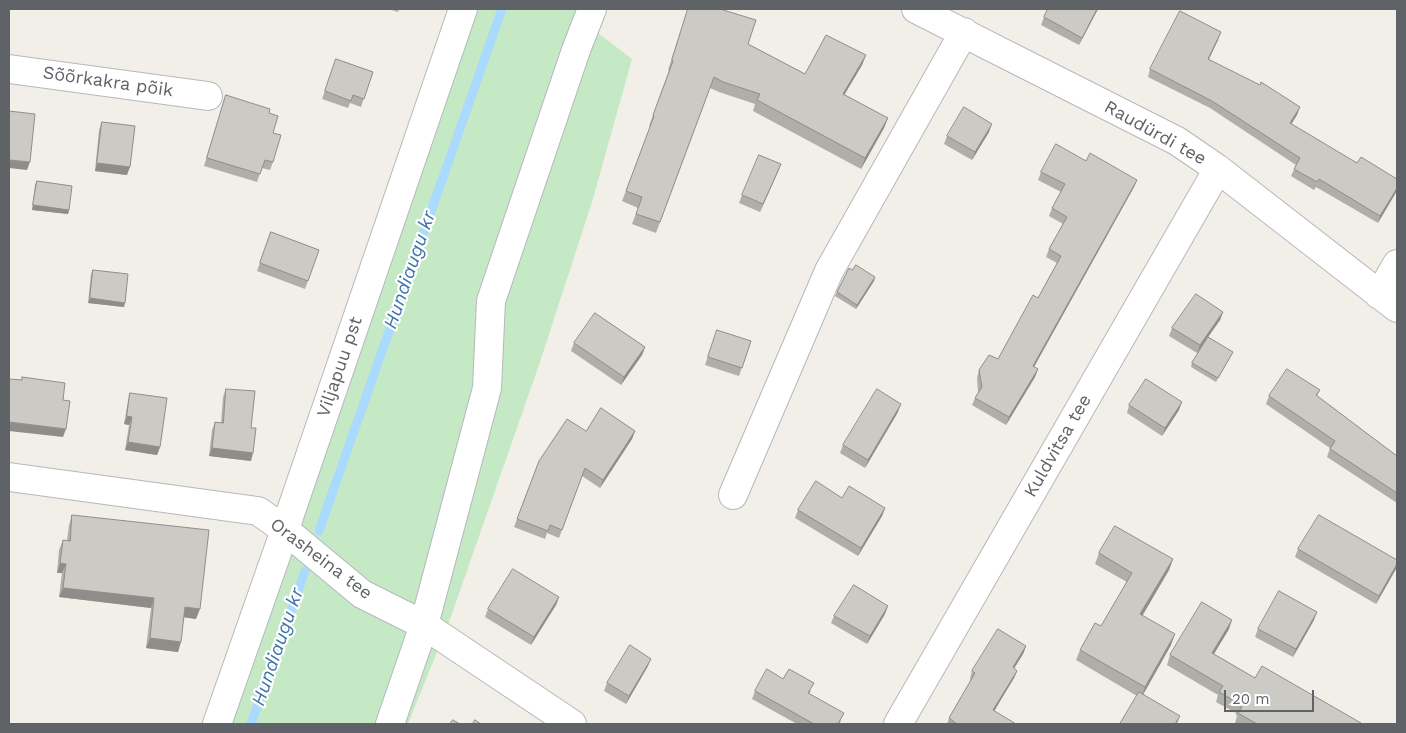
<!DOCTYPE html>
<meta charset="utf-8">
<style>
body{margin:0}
#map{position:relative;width:1406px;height:733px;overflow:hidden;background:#f1efe8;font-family:"Work Sans",sans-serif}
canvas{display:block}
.frame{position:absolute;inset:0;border:10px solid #5f6368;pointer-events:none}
.scale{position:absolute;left:1224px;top:690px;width:90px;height:22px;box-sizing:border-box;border:2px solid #5f6368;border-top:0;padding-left:6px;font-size:15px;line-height:18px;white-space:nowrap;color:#5f6368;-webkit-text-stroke:4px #fff;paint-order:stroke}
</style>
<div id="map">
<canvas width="1406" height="733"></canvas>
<div class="frame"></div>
<div class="scale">20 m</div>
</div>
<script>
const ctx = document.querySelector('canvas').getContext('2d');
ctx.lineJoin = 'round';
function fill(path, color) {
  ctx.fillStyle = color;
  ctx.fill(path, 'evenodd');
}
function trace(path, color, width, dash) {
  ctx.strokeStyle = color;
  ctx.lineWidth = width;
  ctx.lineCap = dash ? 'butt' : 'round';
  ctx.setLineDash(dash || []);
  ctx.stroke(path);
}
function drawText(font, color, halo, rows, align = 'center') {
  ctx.font = font + ' "Work Sans",sans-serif';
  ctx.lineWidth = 4.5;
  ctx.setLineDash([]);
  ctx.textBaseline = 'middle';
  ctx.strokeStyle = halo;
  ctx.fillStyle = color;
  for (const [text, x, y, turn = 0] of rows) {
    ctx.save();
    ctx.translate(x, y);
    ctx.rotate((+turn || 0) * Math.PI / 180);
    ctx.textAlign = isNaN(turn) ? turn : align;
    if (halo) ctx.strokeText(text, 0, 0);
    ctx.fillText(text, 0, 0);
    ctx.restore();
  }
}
fill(new Path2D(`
 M478,9H607L598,33L632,59L592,202L539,365L449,622L408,724H228Z`), '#c5e8c5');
trace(new Path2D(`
 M319,531L502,9
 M251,724L305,571`), '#aadaff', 9);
const minor = new Path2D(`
 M916,9L1177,141L1218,169L1397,308
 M9,69L208,96
 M1379,295L1397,264
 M9,477L258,511L285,530L362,594L424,625L572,724
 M733,495L829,271L964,32
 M217,724L285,530L290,514L463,9
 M390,724L424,625L487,388L491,301L576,50L592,9
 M898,724L1218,169`);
trace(minor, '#b5b8bc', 30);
trace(minor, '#fff', 28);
fill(new Path2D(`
 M389,9H399L398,12Z
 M688,9L748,44L805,74L866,55L862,65L844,95L888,118L884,128L861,169L753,111L755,104L719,92L710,88L656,233L632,224L638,208L622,201L651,126H649L669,71L668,70Z
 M1098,9L1079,45L1041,25L1044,17Z
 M1218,40L1209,59L1297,115L1291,124L1357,163L1397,179L1378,223L1316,187L1314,190L1291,176L1296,165L1210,108L1148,77L1150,69Z
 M336,59L373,72L361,107L350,103L348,108L322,99Z
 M226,95L269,113L273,133V162L270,170L262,168L257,182L204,166Z
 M102,122L127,175L95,171L99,130Z
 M989,132L972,160L944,144L947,136Z
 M1086,161L1137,180L1134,187L1034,367L1038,369L1035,377L1006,425L972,405L975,398L978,392L977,378L979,370L998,359L1038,298L1057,263L1046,257L1049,249L1063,224L1049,216L1052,208L1061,192L1038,180L1041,172Z
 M781,164L760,212L739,203L742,195Z
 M37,181L69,210L68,214L32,210L35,185Z
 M271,232L319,250L305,289L257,271Z
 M93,270L124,307L88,303L91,274Z
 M852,270L875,277L874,281L856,309L835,296L837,292Z
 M1223,312L1220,320L1208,337L1233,352L1231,356L1216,382L1191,367L1192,363L1205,342L1197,353L1169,336L1172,328Z
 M714,338L751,341L739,376L705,365Z
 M574,343L645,347L642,355L621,385L571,351Z
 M226,389L251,428V461L209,456L212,430L215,422L221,423L223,397Z
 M1320,390L1317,396L1397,456V503L1327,457L1330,448L1266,404L1269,396Z
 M130,393L160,447L157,455L125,450L129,425L124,424L128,401Z
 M1129,405L1179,410L1162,436L1127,413Z
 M898,412L865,468L840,453L843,445Z
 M586,431H635L632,439L600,488L582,476L559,538L547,533L545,539L514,527L539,461Z
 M842,498L885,508L882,516L858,556L795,518L798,510Z
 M72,515L196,619L184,617L178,652L146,648L151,608L59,597L62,573H57L59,550L63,540H67L69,525Z
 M1298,549L1396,569L1376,604L1295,557Z
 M1099,553L1173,559L1169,570L1142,615L1171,645L1143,695L1180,716L1177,724H1120L1137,696L1076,660L1080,650L1101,626L1127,582L1095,564Z
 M559,597L556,605L531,645L485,617L488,609Z
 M885,614L867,644L831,623L834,616Z
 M1314,620L1293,657L1255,637L1258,629Z
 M1229,629L1214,654L1255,678L1361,724H1238L1235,723L1237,716L1236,715V713L1216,702L1218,695L1167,665L1170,655Z
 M1026,646L1023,654L1014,668L1017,671L1014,678L994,711L1016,724H947L949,718L971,680L970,679L972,671Z
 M648,666L626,704L604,691L607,683Z
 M783,679L811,691L809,694L841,721L839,724H797L752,699L755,691Z`), '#afaea9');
fill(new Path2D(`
 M1097,9H1098L1079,45L1082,38Z
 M1221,32L1218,40L1205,67L1208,59Z
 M866,55L862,65L839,104L843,94Z
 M1300,107L1297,115L1287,131L1290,123Z
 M888,118L884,128L861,169L865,158Z
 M992,124L989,132L972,160L975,152Z
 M9,160L30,162L27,170L9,168Z
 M97,163L130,167L127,175L95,171Z
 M781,164L778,172L760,212L763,204Z
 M1137,180L1134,187L1030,374L1033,366Z
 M1397,188V191L1378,223L1380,216Z
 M33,205L69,210L68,214L32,210Z
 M875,277L874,281L856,309L857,305Z
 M90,298L125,303L124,307L88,303Z
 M1223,312L1220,320L1197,353L1200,345Z
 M645,347L642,355L621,385L624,377Z
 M1038,369L1035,377L1006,425L1009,417Z
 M1182,402L1179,410L1162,436L1165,428Z
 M901,404L898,412L865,468L868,460Z
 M127,416L132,417L129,425L124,424Z
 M9,422L66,429L63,437L9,431Z
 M635,431L632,439L600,488L603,480Z
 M128,442L160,447L157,455L125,450Z
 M212,448L253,453L251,461L209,456Z
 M885,508L882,516L858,556L861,548Z
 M1173,559L1169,570L1137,625L1140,614Z
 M60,563L66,564L62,573H57Z
 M1397,564L1396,569L1376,604L1379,596Z
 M63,588L154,598L151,608L59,597Z
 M559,597L556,605L531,645L534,637Z
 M888,606L885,614L867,644L870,636Z
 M185,607L200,609L196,619L182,617Z
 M1317,612L1314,620L1293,657L1296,649Z
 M1232,620L1229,629L1209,662L1212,653Z
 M1175,634L1171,645L1141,698L1145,687Z
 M150,638L181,642L178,652L146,648Z
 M1026,646L1023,654L1010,675L1013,667Z
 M651,659L648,666L626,704L629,696Z
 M1017,671L1014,678L990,718L993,710Z`), '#8f8d8a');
const building = new Path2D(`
 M688,9H720L756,20L748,44L805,74L826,35L866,55L843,94L888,118L865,158L757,100L760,94L723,82L714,77L660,222L636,214L642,197L626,191L654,116L653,115L673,61L672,60Z
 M1048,9H1097L1082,38L1044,17Z
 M1180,11L1221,32L1208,59L1260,85L1261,82L1300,107L1290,123L1357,163L1361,157L1397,179V188L1380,216L1319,179L1317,182L1294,169L1300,158L1212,101L1150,69Z
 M336,59L373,72L364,99L353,95L351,101L325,91Z
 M226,95L270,109L269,113L278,116L273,133L281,135L273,162L265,160L260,174L207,158Z
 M964,107L992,124L975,152L947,136Z
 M9,111L35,114L30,162L9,160Z
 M102,122L135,126L130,167L97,163Z
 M1056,144L1086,161L1090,153L1137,180L1033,366L1038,369L1009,417L975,398L982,387L979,370L989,355L998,359L1033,295L1038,298L1061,256L1049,249L1067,217L1052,208L1065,184L1041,172Z
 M759,155L781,164L763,204L742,195Z
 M37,181L72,186L69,210L33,205Z
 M271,232L319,250L308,281L260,263Z
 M856,265L875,277L857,305L837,292L849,268L852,270Z
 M93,270L128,274L125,303L90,298Z
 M1196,294L1223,312L1200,345L1172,328Z
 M595,313L645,347L624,377L574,343Z
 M717,330L751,341L742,368L708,357Z
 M1208,337L1233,352L1218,378L1192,363Z
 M1287,369L1320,390L1316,395L1397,456V493L1330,449L1335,441L1269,396Z
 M22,377L65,383L63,400L70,401L66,429L9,422V379L22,380Z
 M1146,379L1182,402L1165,428L1129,405Z
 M226,389L255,391L251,428H256L253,453L212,448L215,422L223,423Z
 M877,389L901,404L868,460L843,445Z
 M130,393L167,398L160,447L128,442L132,417L127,416Z
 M601,408L635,431L603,480L585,468L562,530L550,525L548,531L517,519L539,461L567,419L586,431Z
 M816,481L842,498L849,486L885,508L861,548L798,510Z
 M72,515L209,530L200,609L185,607L181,642L150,638L154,598L63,588L66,564L60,563L63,540L70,541Z
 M1319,515L1397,560V564L1379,596L1298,549Z
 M1115,526L1173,559L1140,614L1175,634L1145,687L1080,650L1095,623L1101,626L1132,573L1099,553Z
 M513,569L559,597L534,637L488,609Z
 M854,585L888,606L870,636L834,616Z
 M1279,591L1317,612L1296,649L1258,629Z
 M1202,602L1232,620L1212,653L1255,678L1262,666L1361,723V724H1257L1238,713L1242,707L1239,706L1240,704L1219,692L1223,686L1170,655Z
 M998,629L1026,646L1013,667L1017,671L993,710L1016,724H957L949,718L975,673L972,671Z
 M630,645L651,659L629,696L607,683Z
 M767,669L783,679L789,669L814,683L808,693L844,713L838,724H814L755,691Z
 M1139,692L1180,716L1175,724H1120Z
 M453,720L460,724H450Z
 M475,720L481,724H473Z`);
fill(building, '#cccac5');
trace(building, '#8f8d8a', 1);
drawText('18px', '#5f6368', '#fff', [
 ["Sõõrkakra põik",108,82,8],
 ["Raudürdi tee",1155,133,29],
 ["Viljapuu pst",340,367,-71],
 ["Kuldvitsa tee",1058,446,-60],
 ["Orasheina tee",321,559,37]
]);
drawText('italic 19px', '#4174aa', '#fff', [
 ["Hundiaugu kr",410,270,-71],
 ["Hundiaugu kr",278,647,-71]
]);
</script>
